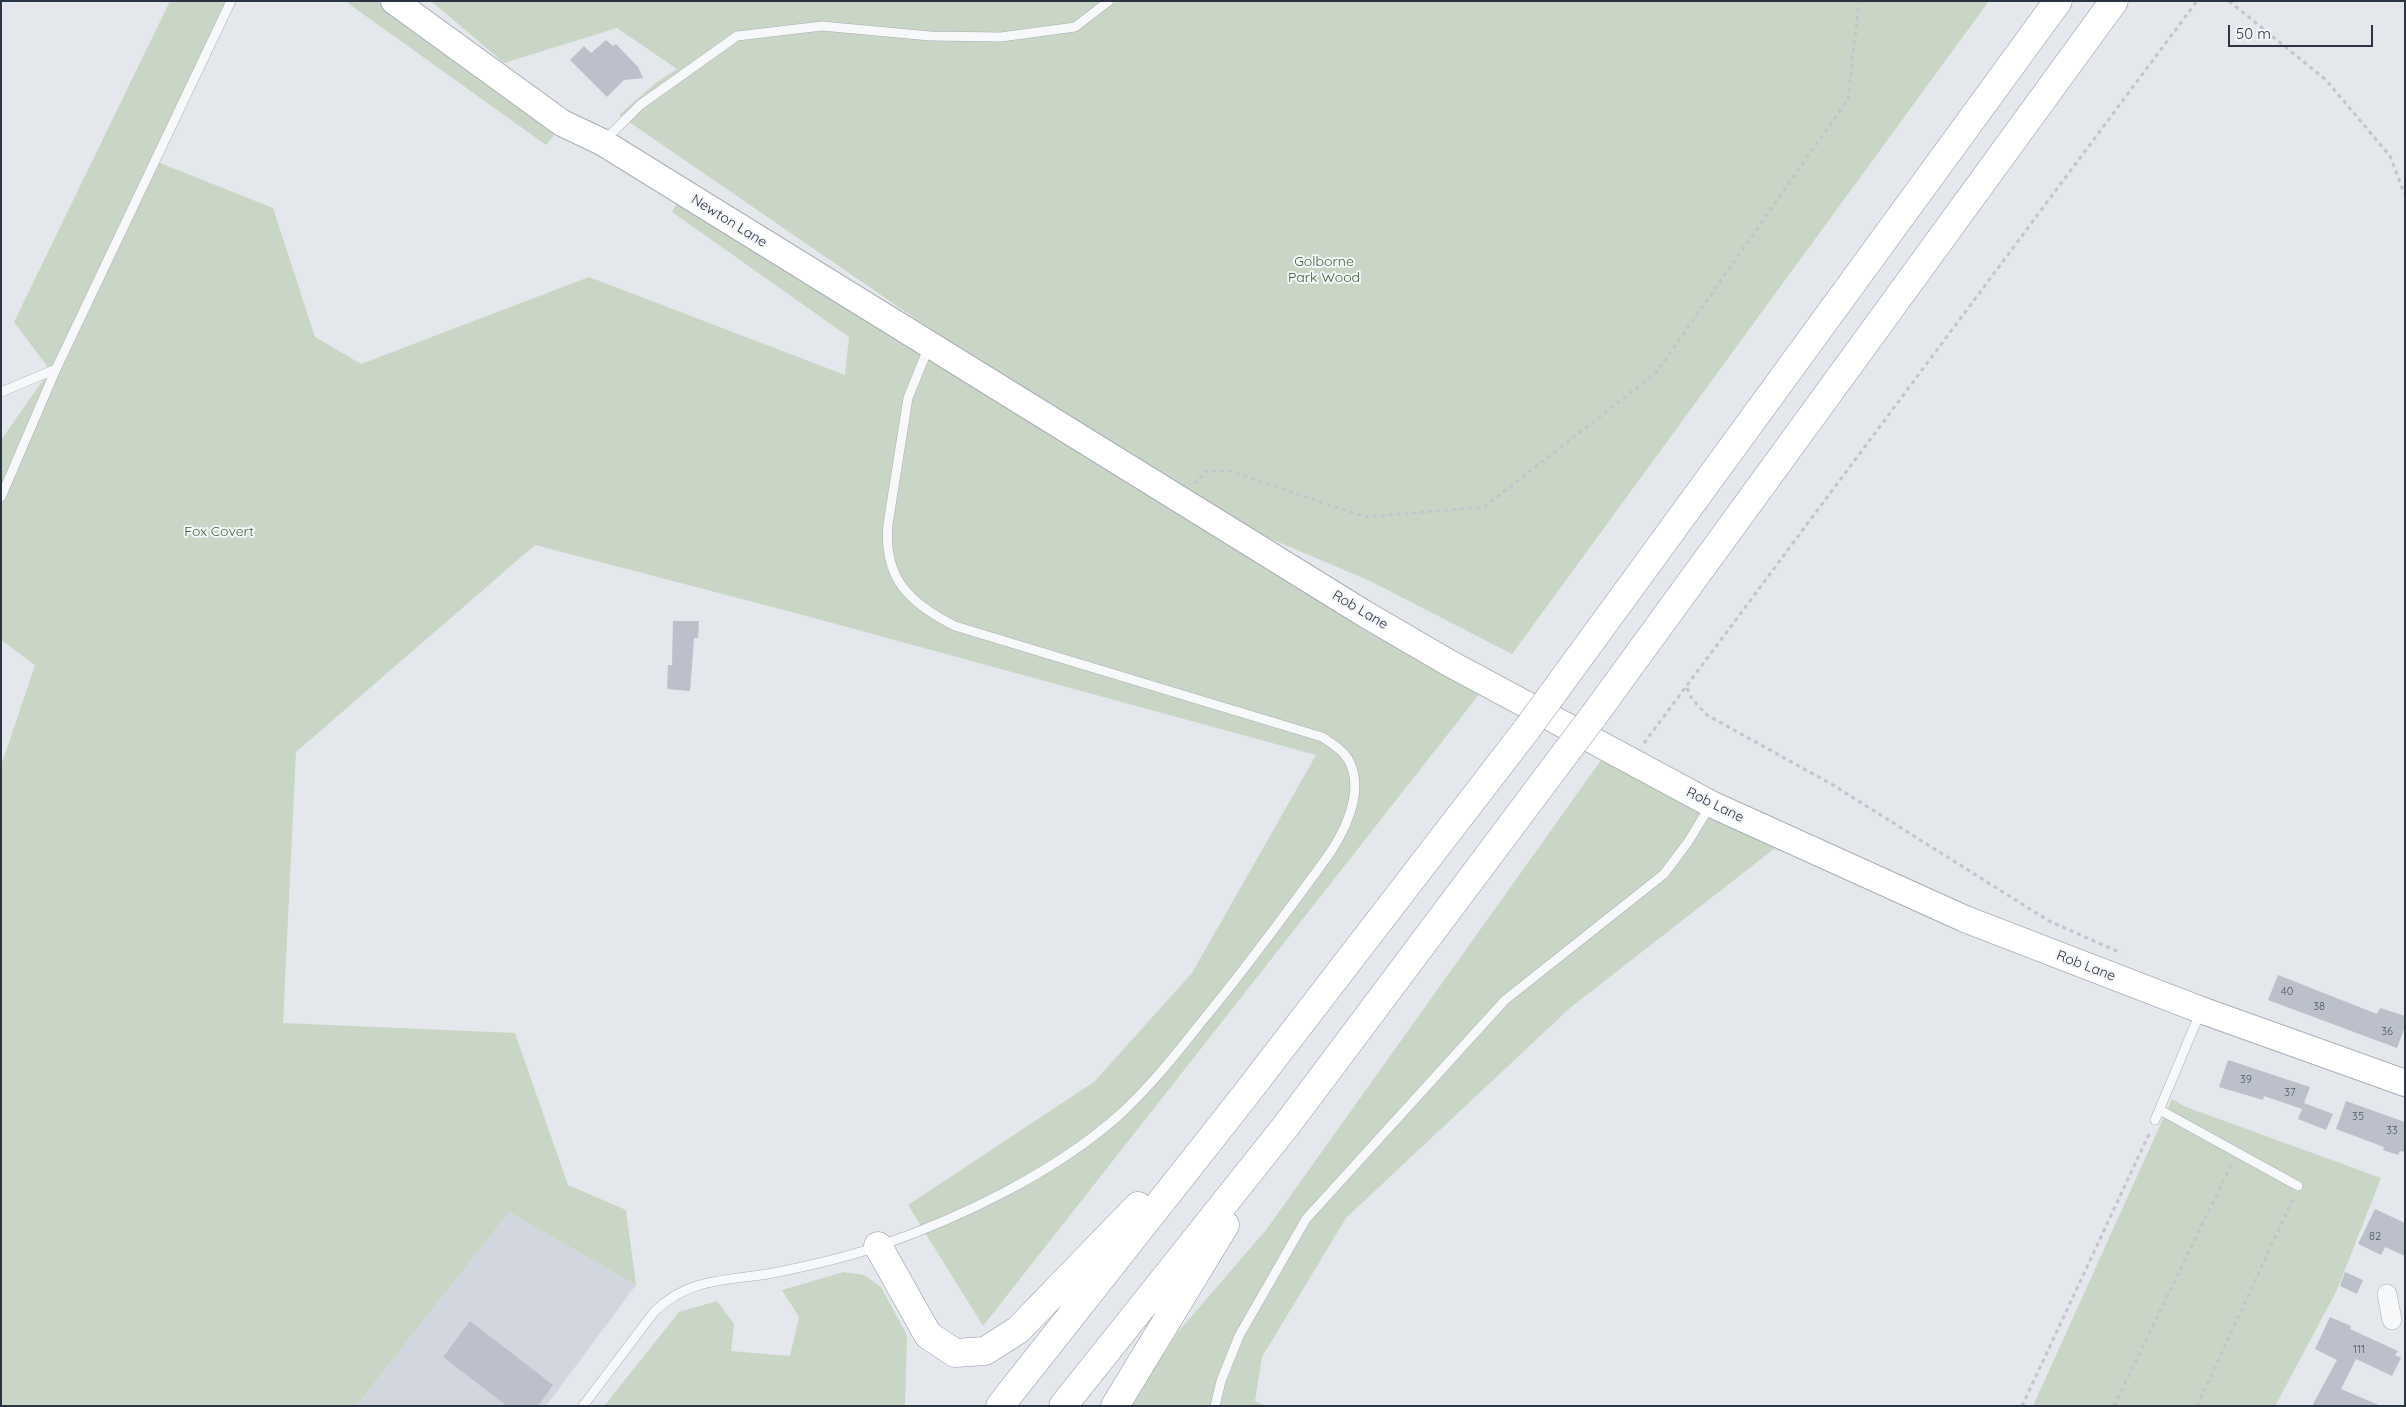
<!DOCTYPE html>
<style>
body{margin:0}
#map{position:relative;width:2406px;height:1407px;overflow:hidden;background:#e4e7ec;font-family:Quicksand,sans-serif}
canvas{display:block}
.frame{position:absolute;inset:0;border:2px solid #2b3445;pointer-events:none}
.scale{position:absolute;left:2228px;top:25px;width:145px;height:22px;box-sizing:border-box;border:2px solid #2b3445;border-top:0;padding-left:6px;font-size:15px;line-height:18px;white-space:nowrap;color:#2b3445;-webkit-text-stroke:4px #f4f6f9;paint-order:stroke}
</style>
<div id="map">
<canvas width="2406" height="1407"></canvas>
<div class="frame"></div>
<div class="scale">50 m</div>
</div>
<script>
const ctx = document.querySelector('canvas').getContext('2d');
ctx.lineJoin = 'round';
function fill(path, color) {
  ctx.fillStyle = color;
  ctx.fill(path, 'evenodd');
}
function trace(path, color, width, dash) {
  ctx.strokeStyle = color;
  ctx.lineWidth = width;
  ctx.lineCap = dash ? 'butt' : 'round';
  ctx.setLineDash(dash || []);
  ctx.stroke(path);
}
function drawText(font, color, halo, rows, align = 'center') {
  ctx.font = font + ' Quicksand,sans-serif';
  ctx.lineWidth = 4;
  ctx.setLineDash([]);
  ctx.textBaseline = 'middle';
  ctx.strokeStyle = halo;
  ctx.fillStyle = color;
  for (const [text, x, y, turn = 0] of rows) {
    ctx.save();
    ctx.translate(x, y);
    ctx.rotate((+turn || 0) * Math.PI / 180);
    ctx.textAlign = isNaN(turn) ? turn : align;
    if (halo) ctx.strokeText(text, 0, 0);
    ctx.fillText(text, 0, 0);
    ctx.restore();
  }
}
fill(new Path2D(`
 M509,1212L636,1285L546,1406H356Z`), '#d2d6de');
fill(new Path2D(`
 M170,1H235L155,161L273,208L315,337L361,364L589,277L845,375L849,337L672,212L682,195L1156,484L619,115L657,82L677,69L617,28L504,63L431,1H1989L1512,654L1370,581L1191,505L1492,678L983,1326L908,1205L1094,1082L1192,973L1316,755L803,615L535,545L296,752L283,1023L515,1033L568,1185L626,1210L636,1285L509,1212L356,1406H1V766L35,665L1,640V440L50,370L14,322Z
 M345,1H417L570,116L546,145Z
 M1604,756L1779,845L1570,1008L1346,1218L1262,1357L1255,1401L1266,1406H1130L1177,1333L1266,1230Z
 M2172,1099L2186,1107L2381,1178L2337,1290L2275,1406H2033Z
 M844,1272L864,1275L881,1287L907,1335L905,1406H604L679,1312L717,1301L734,1324L731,1351L790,1356L799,1317L782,1290Z`), '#c9d6c5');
fill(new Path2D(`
 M606,40L613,46L616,44L638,67L643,78L624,80L607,97L570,60L584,46L591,53Z
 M673,621H699L698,638H694L690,691L667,689L668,665H672Z
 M2278,975L2377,1014L2380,1008L2405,1016V1026L2397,1048L2268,1000Z
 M2228,1060L2310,1087L2304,1103L2333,1114L2326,1130L2298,1119L2302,1109L2264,1096L2263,1100L2219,1087Z
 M2346,1101L2405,1122V1152L2400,1151L2398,1155L2383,1150L2384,1147L2336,1129Z
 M2375,1209L2405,1223V1256L2385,1247L2381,1255L2358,1244Z
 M2345,1272L2363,1280L2357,1294L2340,1286Z
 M2330,1317L2351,1326L2350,1329L2398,1351L2395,1355L2401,1358L2392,1376L2356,1359L2341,1389L2381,1406H2312L2337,1360L2315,1349Z
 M470,1321L553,1385L538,1406H507L443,1357Z`), '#bbc0ca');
const lane = new Path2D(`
 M604,141L640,105L737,36L822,26L930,36L1001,37L1075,27L1109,1
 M1,392L56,369
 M1,497L56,369L231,1
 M2160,1110L2298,1186
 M2155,1120L2200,1013
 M583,1406L654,1312C689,1277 728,1281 773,1273C808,1266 845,1258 879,1246C960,1218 1052,1174 1117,1117C1148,1089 1173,1058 1199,1025C1242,973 1282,919 1322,864C1342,838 1367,792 1348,759C1342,749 1331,743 1322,737L955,626C909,603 883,578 888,524L908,398L929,346
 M1215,1406L1221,1381L1239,1336L1306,1219L1505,1000L1664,874L1688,842L1710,806`);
const street = new Path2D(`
 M2387,1294L2392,1320`);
const secondary = new Path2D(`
 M394,1L562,123L602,142L1365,614L1449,663L1711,804L1965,919L2201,1010L2405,1083`);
const highway = new Path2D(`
 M1551,696L2058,1
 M1592,718L2114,1
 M878,1246L928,1335L955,1353L985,1351L1018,1330L1138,1206
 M1000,1406L1243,1098L1527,729
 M1063,1406L1286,1126L1567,751
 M1115,1406L1225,1225`);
trace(lane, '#a9aeb7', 10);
trace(street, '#a9aeb7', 20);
trace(secondary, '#a9aeb7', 28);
trace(highway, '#8b94a3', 29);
trace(new Path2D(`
 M2229,1L2326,80L2390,156L2405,195
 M1194,484L1206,471H1230L1365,517L1484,507L1656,373L1848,99L1859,1
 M1687,688L1692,699L1707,715L1833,785L2049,921L2121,953
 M1644,743L2197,1
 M2022,1406L2150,1132
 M2114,1406L2232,1163
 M2197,1406L2293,1199`), '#c2c5cb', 3, [4, 4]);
trace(lane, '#f7f8fa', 9);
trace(street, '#f7f8fa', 19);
trace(secondary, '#fff', 26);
trace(highway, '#fff', 28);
const highwayBridge = new Path2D(`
 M1527,729L1551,696
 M1567,751L1592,718`);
trace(highwayBridge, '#8b94a3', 29, []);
trace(highwayBridge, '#fff', 28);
drawText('11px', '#4f5766', null, [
 ["40",2287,992],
 ["38",2319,1007],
 ["36",2387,1032],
 ["39",2246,1080],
 ["37",2290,1093],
 ["35",2358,1117],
 ["33",2392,1131],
 ["82",2375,1237],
 ["111",2359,1350]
]);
drawText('14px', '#2b3445', '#f4f6f9', [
 ["Newton Lane",729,221,32],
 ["Rob Lane",1360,610,31],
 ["Rob Lane",1715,805,26],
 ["Rob Lane",2086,966,21]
]);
drawText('14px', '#3f6138', '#f4f6f9', [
 ["Golborne",1324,262],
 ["Park Wood",1324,278],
 ["Fox Covert",219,532]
]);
</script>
